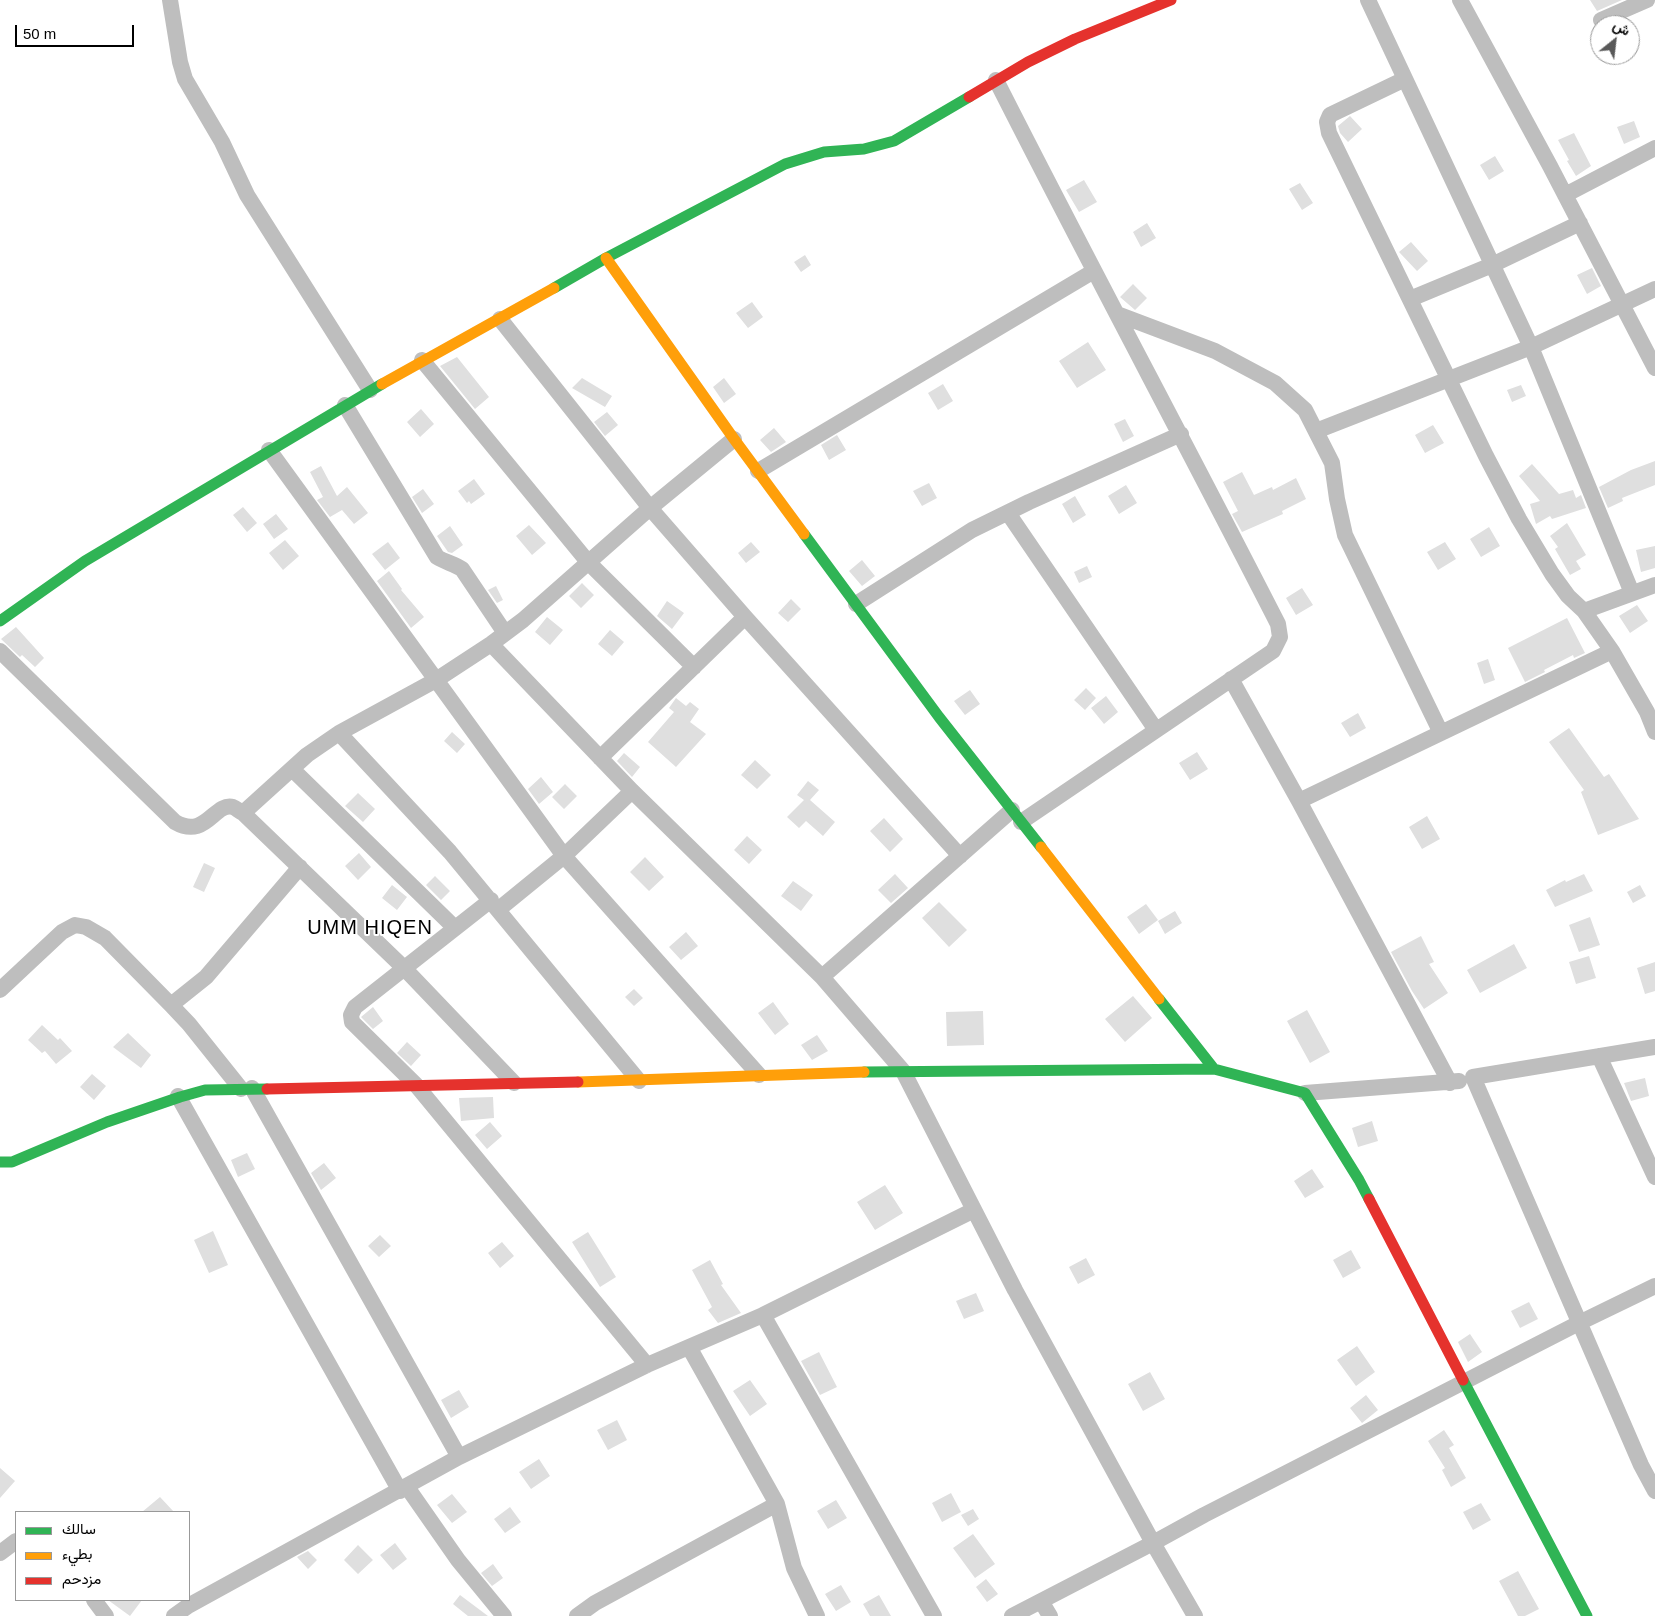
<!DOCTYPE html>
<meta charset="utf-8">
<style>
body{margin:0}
#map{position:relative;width:1655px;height:1616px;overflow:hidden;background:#fff;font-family:Helvetica,Vazirmatn,sans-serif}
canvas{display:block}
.legend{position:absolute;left:15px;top:1511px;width:175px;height:90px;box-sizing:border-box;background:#fff;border:1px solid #999;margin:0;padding:6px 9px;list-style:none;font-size:15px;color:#000}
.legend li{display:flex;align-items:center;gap:10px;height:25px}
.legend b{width:25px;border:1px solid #999}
.north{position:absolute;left:1590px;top:15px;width:50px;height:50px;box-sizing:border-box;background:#fff;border:1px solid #999;border-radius:50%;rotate:29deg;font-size:14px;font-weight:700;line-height:20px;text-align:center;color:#000}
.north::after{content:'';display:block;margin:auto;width:18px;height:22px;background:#595959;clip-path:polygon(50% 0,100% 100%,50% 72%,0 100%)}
.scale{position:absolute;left:15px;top:25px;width:119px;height:22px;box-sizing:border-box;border:2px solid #000;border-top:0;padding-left:6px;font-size:15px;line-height:18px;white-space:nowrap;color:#000;-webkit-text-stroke:4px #fff;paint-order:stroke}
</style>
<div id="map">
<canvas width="1655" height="1616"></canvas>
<ul class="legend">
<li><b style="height:6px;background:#30b455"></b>سالك</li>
<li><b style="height:6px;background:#ff9f0a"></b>بطيء</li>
<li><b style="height:6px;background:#e5322d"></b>مزدحم</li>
</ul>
<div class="north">ش</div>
<div class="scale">50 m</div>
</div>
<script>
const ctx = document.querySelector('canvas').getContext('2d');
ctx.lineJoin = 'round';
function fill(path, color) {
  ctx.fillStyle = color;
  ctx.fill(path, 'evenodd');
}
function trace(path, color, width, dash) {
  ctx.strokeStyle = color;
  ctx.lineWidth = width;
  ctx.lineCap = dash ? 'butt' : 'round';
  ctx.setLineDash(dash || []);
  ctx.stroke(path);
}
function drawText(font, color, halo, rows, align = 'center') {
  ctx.font = font + ' Helvetica,sans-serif';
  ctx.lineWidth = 4;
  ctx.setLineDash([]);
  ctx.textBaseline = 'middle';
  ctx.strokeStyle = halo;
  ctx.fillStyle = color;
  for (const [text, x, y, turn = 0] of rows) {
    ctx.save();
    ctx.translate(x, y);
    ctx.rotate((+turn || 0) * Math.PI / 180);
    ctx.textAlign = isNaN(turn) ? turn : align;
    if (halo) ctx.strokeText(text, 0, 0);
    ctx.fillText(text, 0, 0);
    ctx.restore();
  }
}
fill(new Path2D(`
 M1590,0H1622L1597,11Z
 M1350,116L1362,129L1348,142L1340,133L1338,126Z
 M1634,121L1640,137L1624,144L1617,127Z
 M1574,133L1591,166L1576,176L1567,161L1569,160L1558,140Z
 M1495,156L1504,171L1489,180L1480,165Z
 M1084,180L1097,202L1079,212L1066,190Z
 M1300,183L1313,203L1302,210L1289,189Z
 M1147,223L1156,238L1141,247L1133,232Z
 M1411,242L1428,261L1417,271L1399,252Z
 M805,255L811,265L801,272L794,262Z
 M1592,268L1601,286L1587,294L1577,275Z
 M1133,284L1147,298L1135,310L1120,297Z
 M752,302L763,317L748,328L736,313Z
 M1088,342L1106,370L1077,388L1059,361Z
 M457,357L489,397L475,409L440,366Z
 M582,378L612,396L605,407L572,388Z
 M724,378L736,394L724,403L713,387Z
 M943,384L953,401L938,410L928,393Z
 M1521,385L1526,396L1512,402L1507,390Z
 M421,409L434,424L420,437L407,422Z
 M607,412L618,425L605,436L594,422Z
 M1125,419L1134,436L1123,442L1114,424Z
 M1433,425L1444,443L1425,453L1415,435Z
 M774,428L786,442L771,452L760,440Z
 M837,435L846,450L829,460L821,445Z
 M1655,461V485L1622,498L1623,501L1608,508L1599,487L1631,470Z
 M1532,464L1559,494L1573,490L1576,498L1581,495L1586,508L1552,519L1550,516L1536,524L1530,504L1540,501L1519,476Z
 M321,466L337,496L347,487L368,513L354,524L342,510L330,517L317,500L323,497L310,472Z
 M1242,472L1254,495L1272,487L1273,490L1296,478L1306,499L1282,511L1283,514L1242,532L1232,514L1238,511L1223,482Z
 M474,479L485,494L471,504L469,501L467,503L458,491Z
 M929,483L937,498L922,506L913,491Z
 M1126,485L1137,503L1119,514L1108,496Z
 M423,489L434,504L422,513L412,497Z
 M1075,496L1086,515L1073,523L1062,504Z
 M243,507L257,523L247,532L233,515Z
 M276,514L288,529L274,539L263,524Z
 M1567,523L1586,555L1576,561L1581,569L1570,575L1555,549L1558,547L1550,536Z
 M529,525L546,543L532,555L516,536Z
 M450,526L463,545L452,553L448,552L437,536Z
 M1489,527L1500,546L1481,557L1470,539Z
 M285,540L299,556L283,570L269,553Z
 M388,542L400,558L385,570L372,554Z
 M751,542L760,552L746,563L738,553Z
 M1445,542L1456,559L1438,570L1427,552Z
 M1655,546V568L1641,572L1636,550Z
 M862,560L875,576L862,586L849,571Z
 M1087,566L1092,577L1079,583L1074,572Z
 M389,571L402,589L401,590L424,617L411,628L377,581Z
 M582,583L594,595L581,608L569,596Z
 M496,586L503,600L497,603L488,590Z
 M1302,588L1313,605L1296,615L1286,598Z
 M791,599L801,609L788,622L778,613Z
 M667,601L684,613L672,629L657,616Z
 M1637,605L1648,621L1630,633L1619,616Z
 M547,617L563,630L550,645L535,632Z
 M1567,618L1585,653L1574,658L1573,655L1544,670L1545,672L1525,682L1508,648Z
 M16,627L44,658L35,667L22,655L20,657L1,639Z
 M610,630L624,642L612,656L598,644Z
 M1488,659L1495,680L1484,684L1477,663Z
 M1086,688L1096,698L1085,710L1074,700Z
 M970,690L980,704L965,715L954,701Z
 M1106,696L1118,712L1104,724L1091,708Z
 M676,698L686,706L690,702L699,709L690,722L706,734L676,767L648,742L674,712L669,708Z
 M1358,713L1366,728L1350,737L1341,723Z
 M1569,728L1604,777L1609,774L1639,819L1598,835L1581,792L1584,790L1549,742Z
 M452,732L465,744L457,753L444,741Z
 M1197,752L1208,769L1190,780L1179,763Z
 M624,753L640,767L632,777L617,761Z
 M755,760L771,775L757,789L741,775Z
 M541,777L553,792L539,804L528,789Z
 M808,781L819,790L810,800L835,822L823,836L806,821L799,828L787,817L804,800L797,795Z
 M565,784L577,796L564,809L552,797Z
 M358,793L375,809L363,822L345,806Z
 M1427,816L1440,839L1422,849L1409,827Z
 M884,818L903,839L890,852L870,831Z
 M747,836L762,850L749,864L734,850Z
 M359,853L371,867L358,880L345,866Z
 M645,857L664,877L649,891L630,872Z
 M204,863L215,868L204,892L193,887Z
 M895,874L908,888L891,903L878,890Z
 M1584,874L1593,891L1555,907L1546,890L1565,880L1566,882Z
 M435,876L450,891L441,900L426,885Z
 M793,881L813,895L801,911L781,896Z
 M392,885L407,897L397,910L382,898Z
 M1640,885L1646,896L1633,903L1627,892Z
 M939,902L967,930L949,947L922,918Z
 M1146,904L1158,920L1139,934L1127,917Z
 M1175,911L1182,923L1165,934L1158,921Z
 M1590,917L1600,945L1579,952L1569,925Z
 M686,932L698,946L681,960L669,947Z
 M1421,936L1434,962L1429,964L1448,993L1424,1009L1412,991L1391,952Z
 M1514,944L1527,968L1480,993L1467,970Z
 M1589,956L1596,978L1576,984L1569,962Z
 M1655,962V991L1645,994L1637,968Z
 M634,989L643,998L634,1006L625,997Z
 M1133,996L1152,1018L1125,1042L1105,1019Z
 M773,1002L789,1024L775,1035L758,1013Z
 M373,1007L383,1021L373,1029L361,1017Z
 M1307,1010L1330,1052L1310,1063L1287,1021Z
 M983,1011L984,1045L947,1046L946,1012Z
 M42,1025L58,1040L60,1038L72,1051L56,1064L45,1051L42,1053L28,1040Z
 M128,1033L151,1055L141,1068L113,1047Z
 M817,1035L828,1051L812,1060L801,1045Z
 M407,1042L421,1055L411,1066L397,1053Z
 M92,1074L106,1086L94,1100L80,1087Z
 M1645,1078L1649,1096L1631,1101L1624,1083Z
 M493,1097L494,1118L461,1121L459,1098Z
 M1372,1121L1378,1141L1358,1147L1352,1128Z
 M490,1122L502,1136L487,1149L475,1135Z
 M247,1153L255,1169L238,1177L231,1160Z
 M324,1163L336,1178L321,1190L311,1173Z
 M1312,1169L1324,1187L1305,1198L1294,1181Z
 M885,1185L903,1213L875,1230L857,1202Z
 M213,1231L228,1265L209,1273L194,1240Z
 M588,1232L616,1277L600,1287L572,1242Z
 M380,1235L391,1246L379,1257L368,1246Z
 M502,1242L514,1256L500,1268L488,1253Z
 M1351,1250L1361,1268L1343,1278L1333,1260Z
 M1086,1258L1095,1275L1078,1284L1069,1267Z
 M710,1260L723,1284L721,1285L741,1313L718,1323L708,1310L712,1307L692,1270Z
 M976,1293L984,1311L964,1319L956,1301Z
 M1529,1302L1538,1319L1520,1328L1511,1311Z
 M1470,1334L1482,1352L1468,1362L1458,1342Z
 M1357,1346L1375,1372L1356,1386L1337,1360Z
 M819,1352L837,1387L820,1395L801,1361Z
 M1150,1372L1165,1399L1143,1411L1128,1384Z
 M750,1380L767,1404L750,1416L733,1391Z
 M459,1390L469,1407L451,1418L441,1400Z
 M1366,1395L1378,1410L1362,1423L1350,1408Z
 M617,1420L627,1440L608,1450L597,1430Z
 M1444,1430L1454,1445L1449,1448L1466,1478L1451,1487L1442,1470L1445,1468L1428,1441Z
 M539,1459L550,1476L531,1489L519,1472Z
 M0,1468L15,1481L0,1498Z
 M951,1493L961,1512L942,1522L932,1503Z
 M452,1494L467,1512L452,1523L437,1505Z
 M160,1497L174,1512H142Z
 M836,1500L847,1518L828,1529L817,1511Z
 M1481,1503L1491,1520L1473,1530L1463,1512Z
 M510,1507L521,1522L505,1533L494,1519Z
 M973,1509L979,1519L968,1526L961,1515Z
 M973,1534L995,1564L975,1578L953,1548Z
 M395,1543L407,1559L393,1570L380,1555Z
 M358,1545L373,1560L358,1574L344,1560Z
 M308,1551L317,1560L308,1569L297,1557Z
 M493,1564L503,1578L492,1586L481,1573Z
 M1518,1571L1539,1609L1525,1616H1518L1499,1581Z
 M986,1579L998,1594L987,1602L976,1587Z
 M841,1585L851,1602L836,1611L825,1594Z
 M460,1595L488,1616H468L453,1604Z
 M879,1595L891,1616H870L863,1604Z
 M108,1600H142L130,1616Z`), '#dfdfdf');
trace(new Path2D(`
 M170,0L180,62L185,79L222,142L247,195L370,390
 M1368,0L1531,347L1632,593
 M1460,0L1550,166L1655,368
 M1601,20L1647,0
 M1405,79L1330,115L1327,122L1329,133L1486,456L1519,519L1552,574L1568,596L1584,611L1612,651L1647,712L1655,732
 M996,80C1088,262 1185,442 1278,624L1280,637L1273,651L1021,822
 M1565,195L1655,148
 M1410,299L1492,265L1580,223
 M1117,314L1215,351L1275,383L1305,410L1332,463L1337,499L1345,535L1441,733
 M500,319L650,508L745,617L960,856
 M422,360L588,562L694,667
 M345,405L437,557C445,562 454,564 462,569L505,633
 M1316,431L1531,347L1655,289
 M269,450L564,856L759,1075
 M758,471L1094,271
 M1008,513L1156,730
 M856,604L972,530L1029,502L1181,434
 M1584,611L1655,585
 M491,644L632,791L822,977L903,1071L1015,1290L1153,1543L1195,1616
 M0,651L175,822C206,840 214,802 233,807C236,808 240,812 243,813L404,968L514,1083
 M1231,679L1299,801L1450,1083
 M339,733L450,852L639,1081
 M600,758L745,617
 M292,769L455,928
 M1299,801L1612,651
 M243,813L307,755L339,733L436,680L491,644L523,620L650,508L734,439
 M491,900L355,1007L351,1015L352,1022L416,1085L647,1365
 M499,909L564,856L632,791
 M822,977L1012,810
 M0,990L62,932L75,925L86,927L105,938L171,1005L189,1024L241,1089
 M171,1005L206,977L300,867
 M1655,1047L1473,1077L1641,1465L1655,1491
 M1599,1056L1655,1177
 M252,1088L459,1457
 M1305,1093L1459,1081
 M178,1096L400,1491
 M763,1315L934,1616
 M689,1347L777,1504L794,1568L817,1616
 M407,1487L458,1560L504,1616
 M0,1553L16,1541
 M94,1600L106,1616
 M1041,1601L1050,1616
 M174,1616L188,1606L459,1457L647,1365L763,1315L974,1210
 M577,1616L595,1603L777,1504
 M1012,1616L1153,1543L1204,1515L1581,1322L1655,1286`), '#bebebe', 16);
trace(new Path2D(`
 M554,288L606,258L785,164L824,152L864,149L894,141L969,97
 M804,534L939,717L1041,847
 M0,621L85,561L382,384
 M1159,999L1214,1069L1305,1093L1359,1180L1369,1199
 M864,1072L1214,1069
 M0,1162H12L107,1122L180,1097L205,1090L267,1089
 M1463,1380L1587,1616`), '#30b455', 11);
trace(new Path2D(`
 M606,258L734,439L804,534
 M382,384L554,288
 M1041,847L1159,999
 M578,1082L864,1072`), '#ff9f0a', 11);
trace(new Path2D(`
 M969,97L1028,62L1075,39L1171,0
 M267,1089L578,1082
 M1369,1199L1463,1380`), '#e5322d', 11);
ctx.letterSpacing = '1px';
drawText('20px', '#000', '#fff', [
 ["UMM HIQEN",370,928]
]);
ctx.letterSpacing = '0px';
</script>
